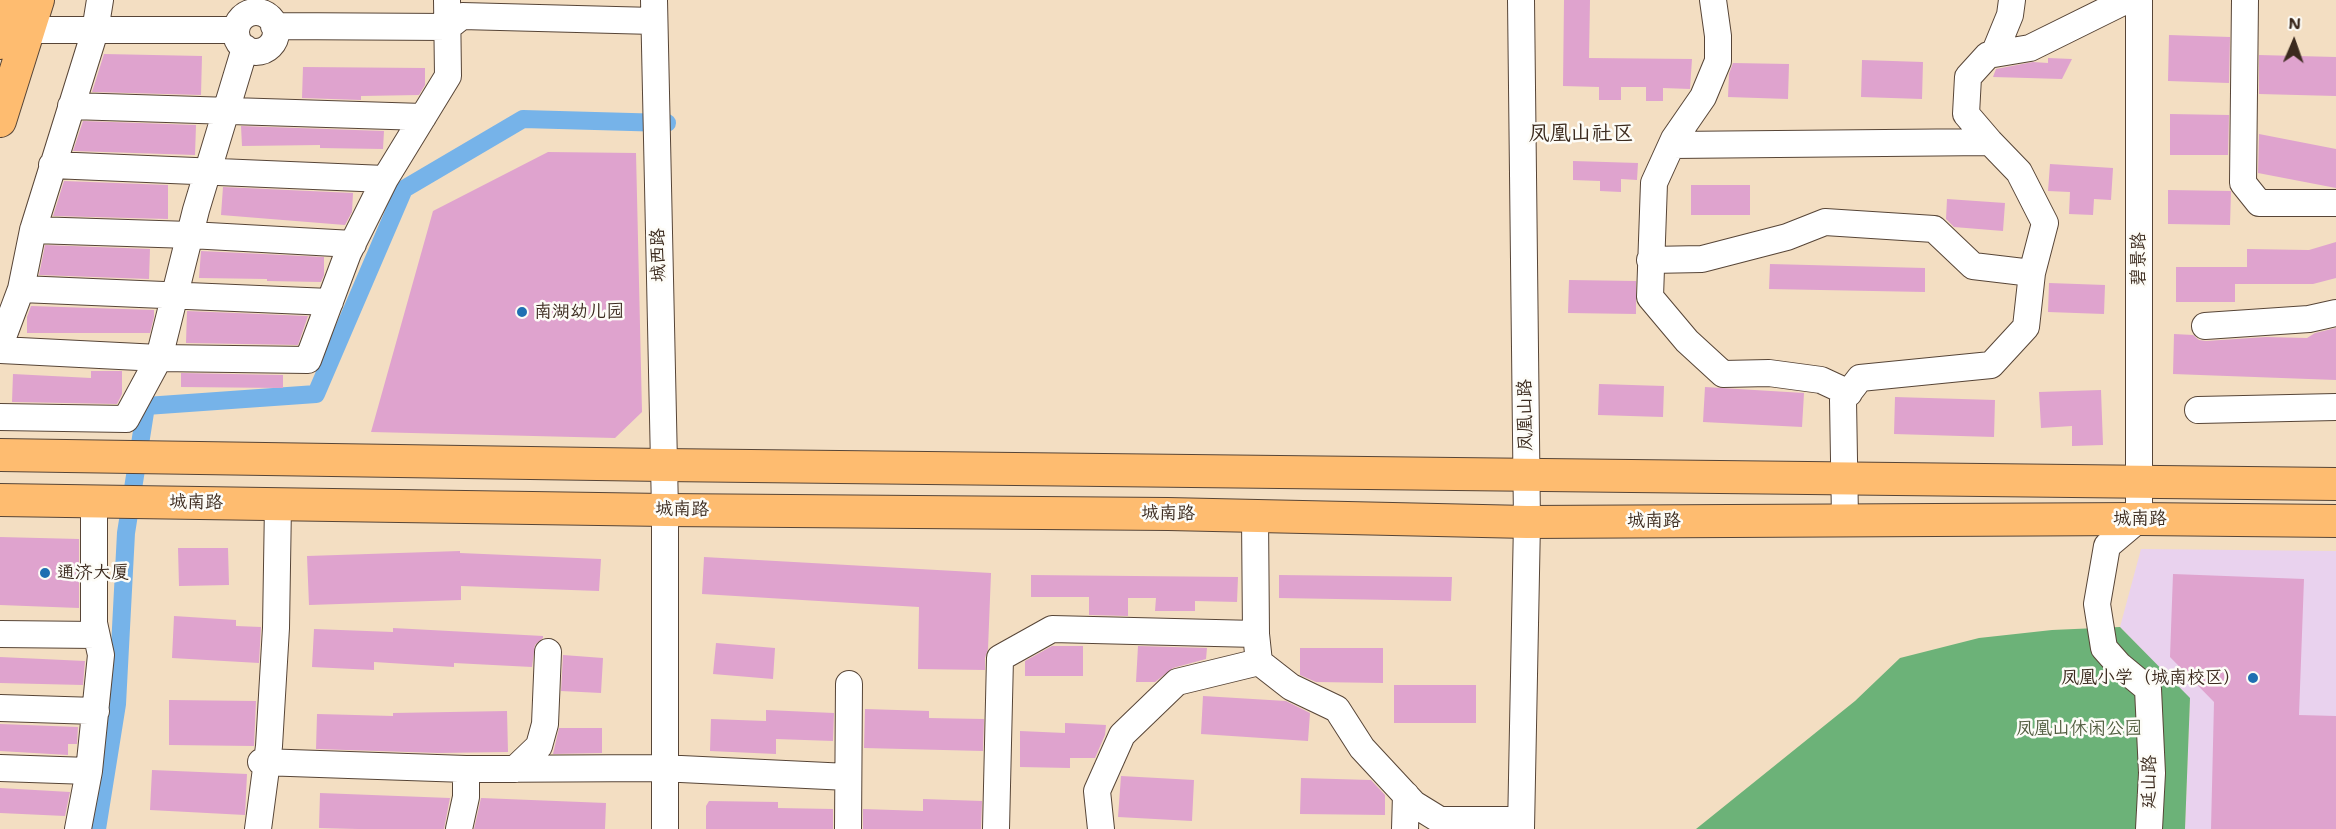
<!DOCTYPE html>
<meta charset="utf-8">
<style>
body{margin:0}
#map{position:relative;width:2336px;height:829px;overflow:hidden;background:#f3dec2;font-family:"Shantell Sans",sans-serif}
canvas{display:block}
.north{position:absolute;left:2264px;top:12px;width:60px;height:60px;-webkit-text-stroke:4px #fdfcf7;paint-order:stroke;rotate:2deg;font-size:16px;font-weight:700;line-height:24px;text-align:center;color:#3b2a1e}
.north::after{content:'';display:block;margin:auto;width:21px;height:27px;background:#3b2a1e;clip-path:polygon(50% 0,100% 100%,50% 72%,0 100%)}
</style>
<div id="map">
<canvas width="2336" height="829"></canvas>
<div class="north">N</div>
</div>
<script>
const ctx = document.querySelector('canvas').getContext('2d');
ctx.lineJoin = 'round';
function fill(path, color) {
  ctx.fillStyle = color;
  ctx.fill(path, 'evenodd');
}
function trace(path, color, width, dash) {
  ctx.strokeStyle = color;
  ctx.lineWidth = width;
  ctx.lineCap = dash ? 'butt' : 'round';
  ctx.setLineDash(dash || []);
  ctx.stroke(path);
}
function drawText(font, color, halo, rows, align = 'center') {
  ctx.font = font + ' "Shantell Sans","LXGW WenKai TC",sans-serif';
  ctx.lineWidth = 5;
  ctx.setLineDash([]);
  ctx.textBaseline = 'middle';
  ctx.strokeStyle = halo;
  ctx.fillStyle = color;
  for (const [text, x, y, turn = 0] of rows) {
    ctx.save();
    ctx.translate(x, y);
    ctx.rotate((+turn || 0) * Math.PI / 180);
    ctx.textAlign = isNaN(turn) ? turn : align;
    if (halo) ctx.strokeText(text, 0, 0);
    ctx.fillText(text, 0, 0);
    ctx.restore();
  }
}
fill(new Path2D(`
 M2141,549L2336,551V829H2185L2190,699L2120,627Z`), '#e9d2ee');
fill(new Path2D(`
 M2120,627L2190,698L2185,829H1696L1855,701L1900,658L1979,638L2052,630Z`), '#6cb278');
trace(new Path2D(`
 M97,829L117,704L126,533L146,406L316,394L404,189L523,119L667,123`), '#76b3e9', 18);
fill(new Path2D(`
 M1564,0H1590L1589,58L1692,59L1690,89L1663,88V101H1646V87H1621V100H1599V87L1563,86Z
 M2169,35L2230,37L2229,83L2168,81Z
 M104,54L202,56L201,95L92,92Z
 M2259,55L2336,57V96L2259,94Z
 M2048,58L2072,59L2062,79L1993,77L1996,69L2033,62L2048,63Z
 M1862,60L1923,62L1922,99L1861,97Z
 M1733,63L1789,64L1788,99L1728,97L1729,74Z
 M303,67L425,68V85L419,95L361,96V100L302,98Z
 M2170,114L2229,115L2228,155H2170Z
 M83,121L196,125L195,155L73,151Z
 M241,126L384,131L383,149L320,148V145L242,146Z
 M2259,134L2336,149V188L2258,173Z
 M548,152L636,153L642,412L615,438L371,432L433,211Z
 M1573,161L1638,163L1637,180L1621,179V192L1600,191V181L1573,180Z
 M2050,164L2113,168L2111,200L2094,199L2093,215L2069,214L2070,192L2048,191Z
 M64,181L168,185V219L53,216Z
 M1691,185H1750V215H1691Z
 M223,187L353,193L352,212L345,225L221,215Z
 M2168,190L2231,191L2230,225L2168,224Z
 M1947,199L2005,203L2003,231L1954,227L1946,219Z
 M2336,242V278L2313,284H2235V302H2176V267H2247V249L2309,250Z
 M45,245L150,249L149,279L39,275Z
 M201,251L324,257V275L321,282L267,281V279L199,278Z
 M1770,264L1925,268V292L1769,289Z
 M1569,280L1636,281V314L1568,313Z
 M2049,283L2105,285L2104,314L2048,312Z
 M31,306L154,310V317L150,333H27V317Z
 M187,311L308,316L298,345L186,343Z
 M2336,328V380L2173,374L2174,334L2193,335L2199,340L2206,341L2266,337L2307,338L2315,333Z
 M91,371H122V394L117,404L12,402L13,374L91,378Z
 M181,373L283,375V388L181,387Z
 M1599,384L1664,386L1663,417L1598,415Z
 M1705,387L1804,393L1802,427L1703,422Z
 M2101,390L2103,445L2072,446V426L2041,428L2039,392Z
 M1895,397L1995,400L1994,437L1894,434Z
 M0,537L79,539V608L0,605Z
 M178,548H228L229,585L179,586Z
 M460,551V553L601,559L599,591L461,586V600L309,605L307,556Z
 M704,557L991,573L988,649L985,658V670L918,669L919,607L702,594Z
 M2173,574L2304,579L2299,715L2336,716V829H2211L2214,702L2170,657Z
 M1031,575L1238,577L1237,602L1195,601V611H1155L1156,598H1128V616L1089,615V597H1031Z
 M1279,575L1452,577L1451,601L1279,598Z
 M174,616L236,620V626L261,627L259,663L172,658Z
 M393,628L543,636V638L535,645L532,667L454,663V667L374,662V670L312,667L314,629L393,632Z
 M716,643L775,648L773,679L713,674Z
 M1052,646H1083V676H1025V661Z
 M1138,646L1207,648L1206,659L1173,668L1155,682H1136Z
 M1300,648H1383V683L1316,682L1300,675Z
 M563,655L603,658L601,693L561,691Z
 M0,657L85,661L83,685L0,683Z
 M1394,685H1476V723H1394Z
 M1203,696L1286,701L1310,713L1308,741L1201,734Z
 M169,700L256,701L254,746L169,745Z
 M865,709L929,711V718L984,719L983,751L864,748Z
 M766,710L834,713L833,741L776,739V754L710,751L711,719L766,721Z
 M507,711L508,752L438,753L316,749L317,714L393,716V713Z
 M1065,723L1106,725L1105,735L1095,758H1070V768L1020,767V731L1065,733Z
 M0,724L78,727L77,744H68V755L0,751Z
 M559,728H602V753L553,754Z
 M152,770L247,774L245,815L150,810Z
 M1121,776L1194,780L1192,821L1118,817Z
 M1301,778L1371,780L1385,795V815L1300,814Z
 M0,788L70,792L65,816L0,813Z
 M320,793L450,798L444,829H358L319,828Z
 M481,798L606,803L605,829H474Z
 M923,799L982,801L981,829H863V809L923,811Z
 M709,801L778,802V808L833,809V829H706V806Z`), '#dfa3ce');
const minor = new Path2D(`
 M654,0L665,510V829
 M1713,0L1718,36V61L1703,97L1674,139L1654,183L1650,297L1687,341L1723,374L1769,373L1821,380L1849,393
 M2139,0V519L2107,546L2097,604L2104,648L2119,665L2148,689L2152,773L2149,829
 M2245,0L2243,183L2259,203H2336
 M236 32a20 20 0 1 1 40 0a20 20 0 1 1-40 0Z
 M274,26L448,27L462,16L654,21
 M29,30H236
 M1994,54L2010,15L2012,0
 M71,106L423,117
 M1672,145L1990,142
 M52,165L385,179
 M33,230L190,235L353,244
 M1650,260L1702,259L1787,237L1825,222L1934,229L1973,266L2032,273
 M21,289L330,302
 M2205,326L2309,319L2336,313
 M0,345L21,289L33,230L95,31L100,0
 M0,350L159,358L196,210L245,48
 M2198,410L2336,407
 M0,417L126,419L159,358L308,360L348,253L385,179L448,76L447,0
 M1845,519L1843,400L1860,378L1991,365L2026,327L2032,273L2045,223L2019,172L1990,142L1966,114L1968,77L1988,55L2030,48L2127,0
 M0,634L96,635
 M1256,634L1259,662L1291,687L1337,709L1362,748L1414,804L1440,820H1521
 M0,708L96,711
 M261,762L466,769
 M0,768L89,771
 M515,769L539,746L545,724L548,652
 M78,829L89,771L101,655L94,623V500
 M258,829L269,746L276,628L278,504
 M459,829L466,797V769L660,768L848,777
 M848,829L849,684
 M996,829L1000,658L1052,629L1256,634L1255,517
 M1101,829L1097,791L1122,735L1177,682L1259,662
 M1405,829L1406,795
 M1521,829L1527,522L1521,0`);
const major = new Path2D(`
 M0,43L14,0
 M0,121L38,0
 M0,455L663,465L2336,484
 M0,500L665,510L1168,514L1527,522L2139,519L2336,521`);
trace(minor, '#574537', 28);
trace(major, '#574537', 34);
trace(minor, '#fff', 26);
trace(major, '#febc70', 32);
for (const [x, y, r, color] of [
 [522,312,6,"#1f6fb2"],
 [45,573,6,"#1f6fb2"],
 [2253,678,6,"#1f6fb2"]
]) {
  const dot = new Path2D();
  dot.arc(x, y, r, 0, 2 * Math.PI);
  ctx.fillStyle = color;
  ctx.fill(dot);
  trace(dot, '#fdfcf7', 2);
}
drawText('18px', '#3b2a1e', '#fdfcf7', [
 ["城西路",659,255,-91],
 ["碧景路",2139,259,-90],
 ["凤凰山路",1526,415,-91],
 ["城南路",196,503,1],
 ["城南路",682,510,1],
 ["城南路",1168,514,1],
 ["城南路",2140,519],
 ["城南路",1654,521],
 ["延山路",2150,782,-89]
]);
drawText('18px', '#3b2a1e', '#fdfcf7', [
 ["南湖幼儿园",534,312],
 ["通济大厦",57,573],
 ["凤凰小学（城南校区）",2241,678,"right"]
], 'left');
drawText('18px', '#515c3f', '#fdfcf7', [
 ["凤凰山休闲公园",2079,729]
]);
drawText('21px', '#3b2a1e', '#fdfcf7', [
 ["凤凰山社区",1581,135]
]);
</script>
